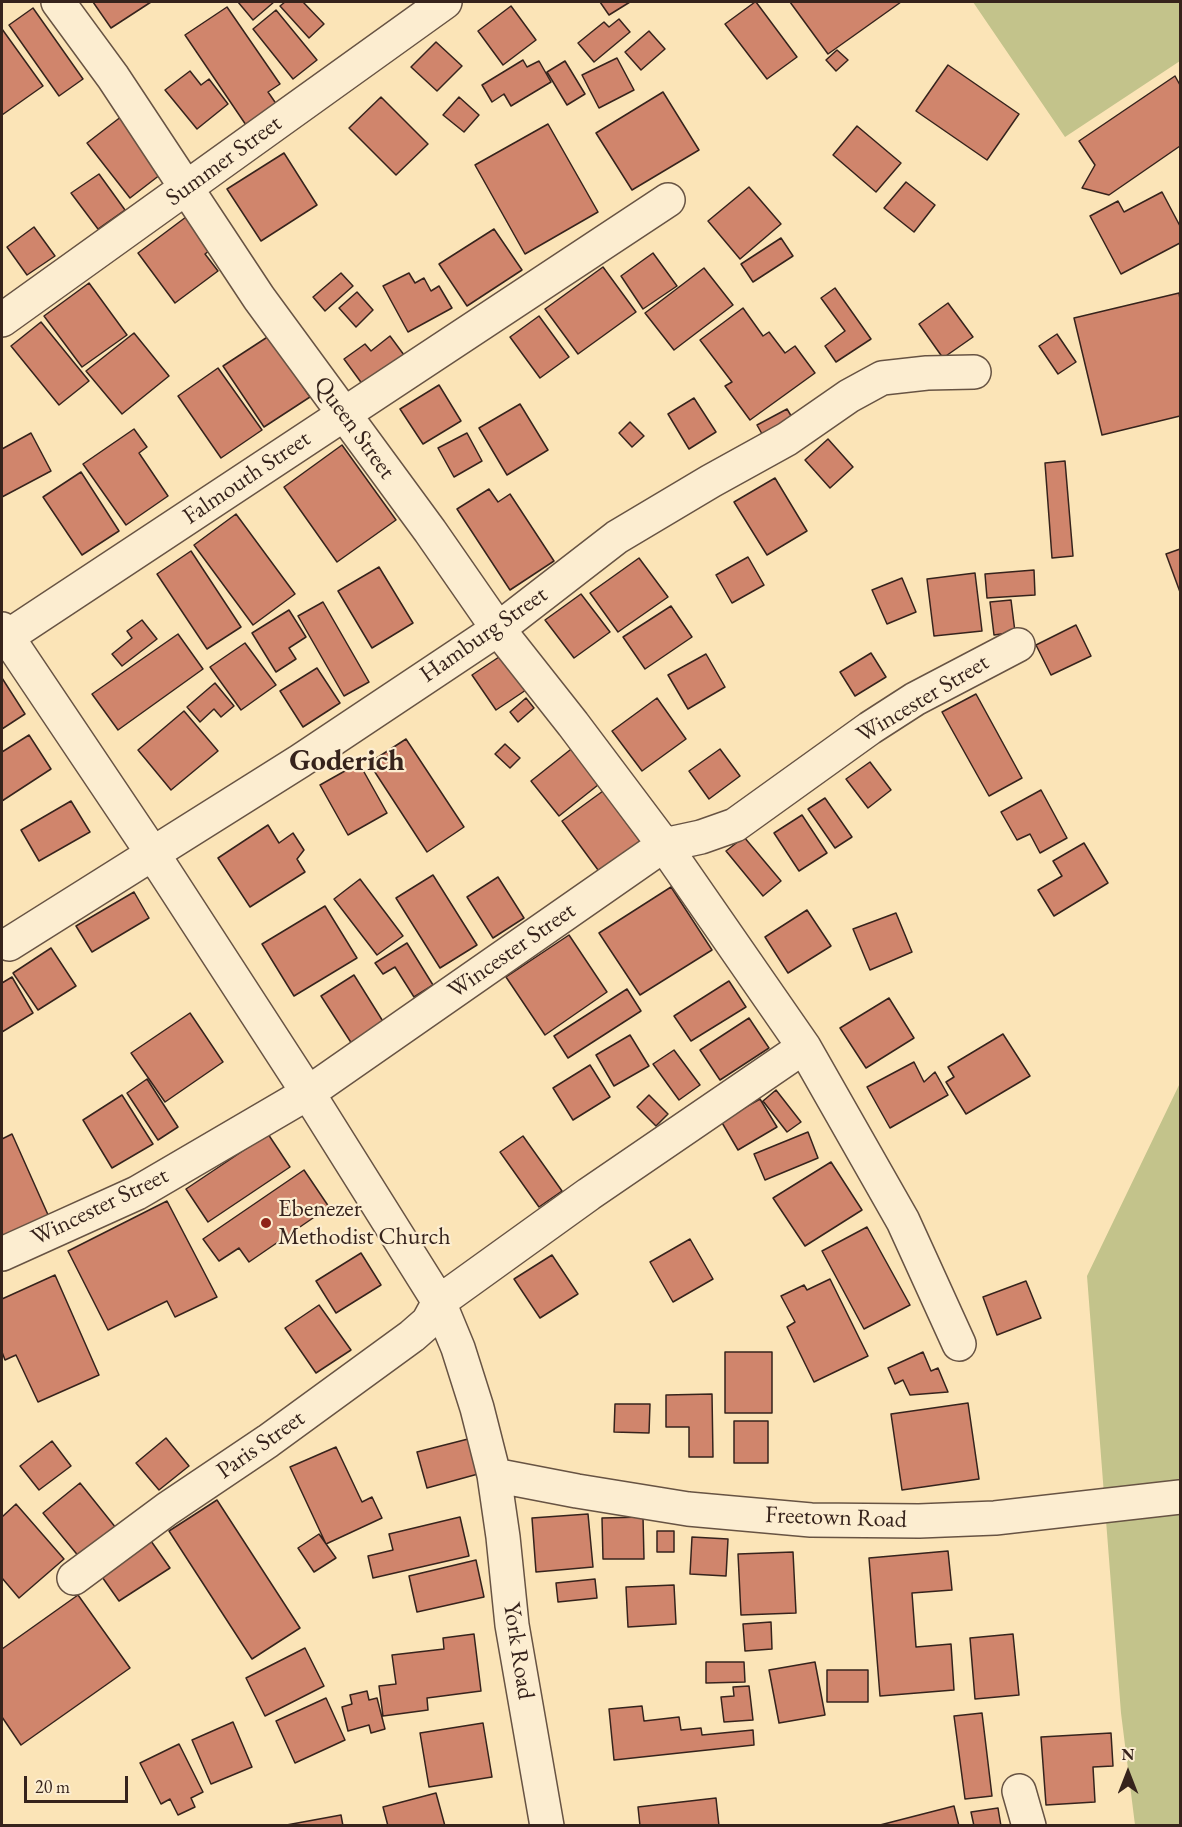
<!DOCTYPE html>
<style>
body{margin:0}
#map{position:relative;width:1182px;height:1827px;overflow:hidden;background:#fbe4b7;font-family:"EB Garamond",serif}
canvas{display:block}
.frame{position:absolute;inset:0;border:3px solid #36231c;pointer-events:none}
.north{position:absolute;left:1098px;top:1743px;width:60px;height:60px;-webkit-text-stroke:4px #fcedd0;paint-order:stroke;rotate:0deg;font-size:16px;font-weight:700;line-height:24px;text-align:center;color:#36231c}
.north::after{content:'';display:block;margin:auto;width:21px;height:27px;background:#36231c;clip-path:polygon(50% 0,100% 100%,50% 72%,0 100%)}
.scale{position:absolute;left:24px;top:1776px;width:104px;height:27px;box-sizing:border-box;border:3px solid #36231c;border-top:0;padding-left:8px;font-size:18px;line-height:21px;white-space:nowrap;color:#36231c;-webkit-text-stroke:4px #fcedd0;paint-order:stroke}
</style>
<div id="map">
<canvas width="1182" height="1827"></canvas>
<div class="frame"></div>
<div class="north">N</div>
<div class="scale">20 m</div>
</div>
<script>
const ctx = document.querySelector('canvas').getContext('2d');
ctx.lineJoin = 'round';
function fill(path, color) {
  ctx.fillStyle = color;
  ctx.fill(path, 'evenodd');
}
function trace(path, color, width, dash) {
  ctx.strokeStyle = color;
  ctx.lineWidth = width;
  ctx.lineCap = dash ? 'butt' : 'round';
  ctx.setLineDash(dash || []);
  ctx.stroke(path);
}
function drawText(font, color, halo, rows, align = 'center') {
  ctx.font = font + ' "EB Garamond",serif';
  ctx.lineWidth = 4.5;
  ctx.setLineDash([]);
  ctx.textBaseline = 'middle';
  ctx.strokeStyle = halo;
  ctx.fillStyle = color;
  for (const [text, x, y, turn = 0] of rows) {
    ctx.save();
    ctx.translate(x, y);
    ctx.rotate((+turn || 0) * Math.PI / 180);
    ctx.textAlign = isNaN(turn) ? turn : align;
    if (halo) ctx.strokeText(text, 0, 0);
    ctx.fillText(text, 0, 0);
    ctx.restore();
  }
}
fill(new Path2D(`
 M973,2H1180V61L1065,137Z
 M1180,1083V1825H1135L1121,1713L1087,1276Z`), '#c3c38b');
const building = new Path2D(`
 M93,2H151L111,28Z
 M238,2H274L253,20Z
 M285,2H303L324,24L309,38L280,6Z
 M600,2H630L609,15Z
 M755,2H756L797,57L767,79L725,24Z
 M790,2H901L828,54Z
 M511,6L536,40L503,65L478,31Z
 M227,7L280,84L268,92L277,105L246,125L185,35Z
 M33,8L83,79L59,96L9,25Z
 M276,10L317,60L293,79L253,29Z
 M619,19L630,32L594,62L578,43L604,22L609,27Z
 M2,29L43,86L2,115Z
 M649,31L665,49L641,70L625,52Z
 M436,42L462,66L437,91L411,67Z
 M837,50L848,60L836,71L826,60Z
 M617,58L634,90L599,108L582,75Z
 M523,60L527,67L539,61L551,82L511,106L504,94L492,102L482,85Z
 M565,61L585,94L567,105L547,72Z
 M948,65L1019,114L987,160L916,111Z
 M190,71L201,85L209,79L228,104L197,129L165,90Z
 M1175,76L1180,85V146L1109,195L1082,188L1095,165L1079,141Z
 M663,92L699,150L632,190L596,133Z
 M381,97L428,144L396,175L349,128Z
 M459,97L479,115L464,132L443,115Z
 M122,116L165,171L130,198L87,143Z
 M548,124L598,212L525,254L475,165Z
 M857,126L901,163L876,192L833,155Z
 M284,153L317,205L261,241L227,189Z
 M99,174L125,210L98,229L71,193Z
 M906,182L935,205L914,232L884,208Z
 M749,187L781,224L740,259L708,221Z
 M1162,192L1180,226V243L1121,274L1090,216L1118,201L1124,212Z
 M190,214L214,247L205,254L218,271L175,303L138,253Z
 M34,227L55,256L27,275L7,247Z
 M494,229L522,270L467,306L439,264Z
 M781,238L793,256L753,282L741,264Z
 M653,253L677,286L643,309L621,276Z
 M603,267L636,312L578,354L545,309Z
 M704,268L733,305L674,350L645,313Z
 M341,273L353,286L325,311L313,297Z
 M409,273L415,283L424,278L431,291L439,286L452,308L408,332L383,286Z
 M89,283L127,335L82,367L44,316Z
 M835,288L871,339L836,362L825,346L845,331L821,298Z
 M357,292L373,310L356,327L339,308Z
 M1179,293L1180,299V416L1102,435L1074,318Z
 M948,303L973,337L943,358L919,324Z
 M743,308L763,336L769,332L785,353L795,346L815,373L750,420L725,386L732,382L700,340Z
 M539,316L569,357L540,378L510,337Z
 M41,322L89,381L59,405L11,346Z
 M134,333L169,376L122,414L86,371Z
 M1057,334L1076,362L1058,374L1039,346Z
 M269,336L310,397L264,427L223,366Z
 M390,336L404,355L363,385L344,359L365,344L371,351Z
 M218,368L262,430L221,458L178,396Z
 M439,385L461,421L423,444L400,409Z
 M694,398L716,432L689,449L668,414Z
 M520,404L548,450L507,475L479,428Z
 M787,409L796,424L766,441L757,425Z
 M630,422L644,436L632,447L619,433Z
 M134,429L147,447L139,453L168,496L126,525L83,464Z
 M31,433L51,471L2,497V449Z
 M467,433L482,461L454,477L438,448Z
 M828,439L853,467L830,488L805,460Z
 M342,445L396,520L337,562L284,487Z
 M1065,461L1073,556L1052,558L1045,463Z
 M81,472L119,531L82,555L43,497Z
 M775,478L807,531L767,555L734,502Z
 M489,489L498,502L510,494L554,561L510,590L457,509Z
 M236,514L295,594L253,625L194,545Z
 M1180,549V592L1166,554Z
 M191,551L241,627L207,649L157,574Z
 M748,557L764,585L732,603L716,575Z
 M639,558L668,597L618,632L590,593Z
 M379,567L413,623L372,648L338,591Z
 M1034,570L1035,595L987,598L985,574Z
 M975,573L982,631L934,636L927,579Z
 M902,578L916,612L887,624L872,590Z
 M581,594L610,632L574,658L545,620Z
 M1011,600L1015,632L994,635L990,602Z
 M323,602L369,682L344,696L298,616Z
 M671,606L692,637L645,669L623,637Z
 M289,610L306,637L289,648L296,659L276,672L252,633Z
 M142,620L157,639L122,666L112,654L132,638L127,631Z
 M1076,625L1091,656L1051,675L1036,645Z
 M178,634L203,669L118,730L92,694Z
 M245,643L276,685L241,710L210,667Z
 M508,651L532,686L496,710L472,675Z
 M871,653L886,677L855,696L840,672Z
 M706,654L725,687L688,709L668,675Z
 M317,668L340,703L303,727L280,691Z
 M2,678L25,714L2,729Z
 M215,683L234,706L221,717L214,709L200,722L187,707Z
 M976,694L1022,778L989,796L942,712Z
 M526,698L534,708L518,722L510,712Z
 M657,698L686,739L642,771L612,731Z
 M184,711L218,751L171,790L138,750Z
 M29,735L51,769L2,801V752Z
 M406,739L464,827L427,852L369,763Z
 M505,744L520,758L510,768L495,754Z
 M575,746L603,781L559,816L531,781Z
 M720,749L740,776L709,799L689,771Z
 M870,762L891,790L868,808L846,779Z
 M359,763L387,813L348,835L320,785Z
 M1041,790L1067,838L1040,853L1030,834L1017,840L1001,812Z
 M603,791L642,844L601,874L562,821Z
 M825,798L852,837L835,848L808,809Z
 M71,801L90,832L39,861L21,830Z
 M802,815L827,853L799,871L774,833Z
 M268,825L279,843L293,833L304,850L297,859L305,872L250,907L218,858Z
 M744,837L781,881L763,896L726,851Z
 M1084,843L1108,883L1054,916L1038,890L1062,876L1053,861Z
 M433,875L477,945L440,968L396,898Z
 M498,877L524,918L493,938L467,897Z
 M360,879L403,936L377,955L334,899Z
 M671,887L712,950L640,995L599,933Z
 M134,892L149,918L92,952L76,926Z
 M325,906L357,958L294,996L262,944Z
 M807,910L831,946L788,973L765,937Z
 M896,913L912,952L870,970L853,929Z
 M569,935L607,992L545,1035L506,977Z
 M407,943L433,985L414,997L395,967L383,974L375,963Z
 M51,948L76,986L38,1010L13,973Z
 M354,975L384,1023L352,1044L321,996Z
 M12,977L33,1013L2,1032V983Z
 M729,981L746,1007L691,1041L674,1016Z
 M627,989L641,1011L568,1058L554,1036Z
 M889,998L914,1038L866,1068L840,1028Z
 M190,1013L223,1062L165,1102L131,1053Z
 M749,1018L769,1048L720,1080L700,1050Z
 M1003,1034L1030,1076L966,1114L946,1082L954,1077L948,1067Z
 M630,1035L649,1066L614,1086L596,1055Z
 M674,1050L700,1085L679,1100L653,1064Z
 M914,1062L924,1082L935,1072L948,1095L890,1128L867,1087Z
 M590,1065L610,1097L573,1120L553,1088Z
 M147,1079L178,1127L158,1140L127,1093Z
 M776,1090L801,1122L787,1132L763,1101Z
 M122,1095L153,1144L112,1168L83,1120Z
 M649,1095L668,1114L656,1126L637,1107Z
 M760,1099L777,1127L738,1150L721,1121Z
 M808,1132L818,1158L765,1180L754,1154Z
 M12,1134L49,1217L2,1238V1139Z
 M268,1134L290,1167L208,1222L186,1189Z
 M523,1136L562,1191L539,1207L500,1152Z
 M831,1162L862,1210L805,1246L773,1198Z
 M304,1170L329,1207L249,1262L239,1248L219,1261L203,1239Z
 M167,1201L217,1297L175,1317L167,1301L108,1330L68,1251Z
 M867,1227L910,1305L864,1329L822,1251Z
 M690,1239L713,1279L673,1302L650,1262Z
 M361,1253L381,1285L336,1313L316,1281Z
 M552,1255L578,1294L540,1318L514,1279Z
 M55,1275L99,1375L38,1402L16,1355L5,1360L2,1352V1299Z
 M830,1279L868,1356L814,1382L787,1327L795,1322L781,1296L804,1285L807,1290Z
 M1026,1281L1041,1318L997,1335L983,1297Z
 M319,1305L351,1350L316,1373L285,1328Z
 M725,1352H772V1413H725Z
 M923,1352L931,1371L938,1368L948,1392L910,1395L903,1380L895,1384L888,1368Z
 M712,1394L713,1457H689V1427H666V1395Z
 M968,1403L979,1479L902,1490L891,1414Z
 M615,1404H650L649,1433L614,1432Z
 M734,1421H768V1463H734Z
 M166,1438L189,1466L159,1490L136,1463Z
 M468,1439L478,1474L427,1488L417,1452Z
 M52,1441L71,1466L39,1490L20,1466Z
 M336,1447L362,1502L372,1497L382,1518L326,1544L290,1467Z
 M80,1483L116,1528L80,1558L43,1513Z
 M217,1500L300,1628L252,1659L169,1531Z
 M16,1504L64,1559L19,1598L2,1578V1517Z
 M588,1514L593,1567L536,1572L532,1518Z
 M460,1517L469,1556L373,1578L368,1556L393,1550L389,1534Z
 M643,1517L644,1559H603L602,1518Z
 M657,1531H674V1552H657Z
 M319,1534L336,1558L314,1572L298,1548Z
 M692,1537L728,1539L726,1576L690,1574Z
 M151,1541L170,1568L119,1601L100,1574Z
 M948,1551L952,1590L912,1593L916,1647L951,1644L954,1690L880,1696L869,1558Z
 M793,1552L796,1613L741,1615L738,1554Z
 M476,1560L484,1597L417,1612L409,1576Z
 M595,1579L597,1598L558,1602L556,1583Z
 M674,1585L676,1624L628,1627L626,1587Z
 M78,1595L130,1668L21,1745L2,1717V1649Z
 M771,1622L772,1649L745,1651L743,1624Z
 M474,1634L481,1691L427,1698L428,1710L383,1716L379,1686L396,1684L392,1655L444,1649L443,1638Z
 M1013,1634L1019,1695L975,1699L970,1638Z
 M305,1648L324,1686L265,1716L246,1678Z
 M706,1662H744L745,1682L706,1683Z
 M815,1662L825,1715L779,1723L769,1670Z
 M827,1670H868V1702H827Z
 M749,1686L753,1720L724,1722L721,1697L734,1696L733,1687Z
 M367,1691L369,1700L377,1698L385,1729L371,1733L369,1725L348,1731L342,1707L352,1704L350,1695Z
 M326,1698L345,1740L295,1763L276,1721Z
 M642,1706L644,1721L679,1717L681,1730L701,1728L702,1735L753,1730L754,1745L614,1760L609,1709Z
 M982,1713L992,1796L965,1799L954,1716Z
 M233,1722L252,1767L211,1784L192,1740Z
 M483,1723L492,1777L429,1787L420,1733Z
 M1111,1733L1113,1766L1093,1767L1095,1802L1046,1805L1041,1737Z
 M179,1744L203,1792L191,1798L195,1807L178,1815L170,1799L161,1804L140,1763Z
 M436,1793L445,1826H388L383,1807Z
 M716,1798L719,1826H640L638,1807Z
 M954,1806L959,1826H881L880,1825Z
 M998,1808L1001,1826H974L971,1812Z
 M341,1815L343,1826H281Z`);
fill(building, '#d0856c');
trace(building, '#36231c', 1.5);
const street = new Path2D(`
 M58,2L113,77L259,298L430,531L498,629L573,724L664,845L804,1047L903,1221L959,1344
 M2,320L445,2
 M2,629L153,854L308,1093L439,1302L458,1348L477,1408L494,1475L503,1537L512,1625L547,1826
 M7,637L668,200
 M9,944L300,761L498,629L617,537L711,481L787,439L849,396L882,378L927,373L974,372
 M2,1254L137,1193L308,1093L664,845L701,837L735,825L870,728L915,699L1018,645
 M494,1475L577,1491L688,1509L811,1520L919,1521L995,1518L1180,1497
 M74,1578L167,1509L268,1441L412,1336L428,1322L439,1302L589,1194L804,1047
 M1019,1791L1029,1826`);
trace(street, '#675343', 36);
trace(street, '#fcedd0', 33);
for (const [x, y, r, color] of [
 [266,1223,6,"#8f2418"]
]) {
  const dot = new Path2D();
  dot.arc(x, y, r, 0, 2 * Math.PI);
  ctx.fillStyle = color;
  ctx.fill(dot);
  trace(dot, '#fcedd0', 2);
}
drawText('24px', '#36231c', '#fcedd0', [
 ["Summer Street",224,161,-36],
 ["Queen Street",354,428,54],
 ["Falmouth Street",247,478,-34],
 ["Hamburg Street",484,635,-35],
 ["Wincester Street",923,699,-31],
 ["Wincester Street",512,951,-35],
 ["Wincester Street",100,1207,-26],
 ["Paris Street",261,1445,-35],
 ["Freetown Road",836,1518,2],
 ["York Road",518,1651,81]
]);
drawText('24px', '#36231c', '#fcedd0', [
 ["Ebenezer",278,1209],
 ["Methodist Church",278,1237]
], 'left');
drawText('bold 30px', '#36231c', '#fcedd0', [
 ["Goderich",347,762]
]);
</script>
